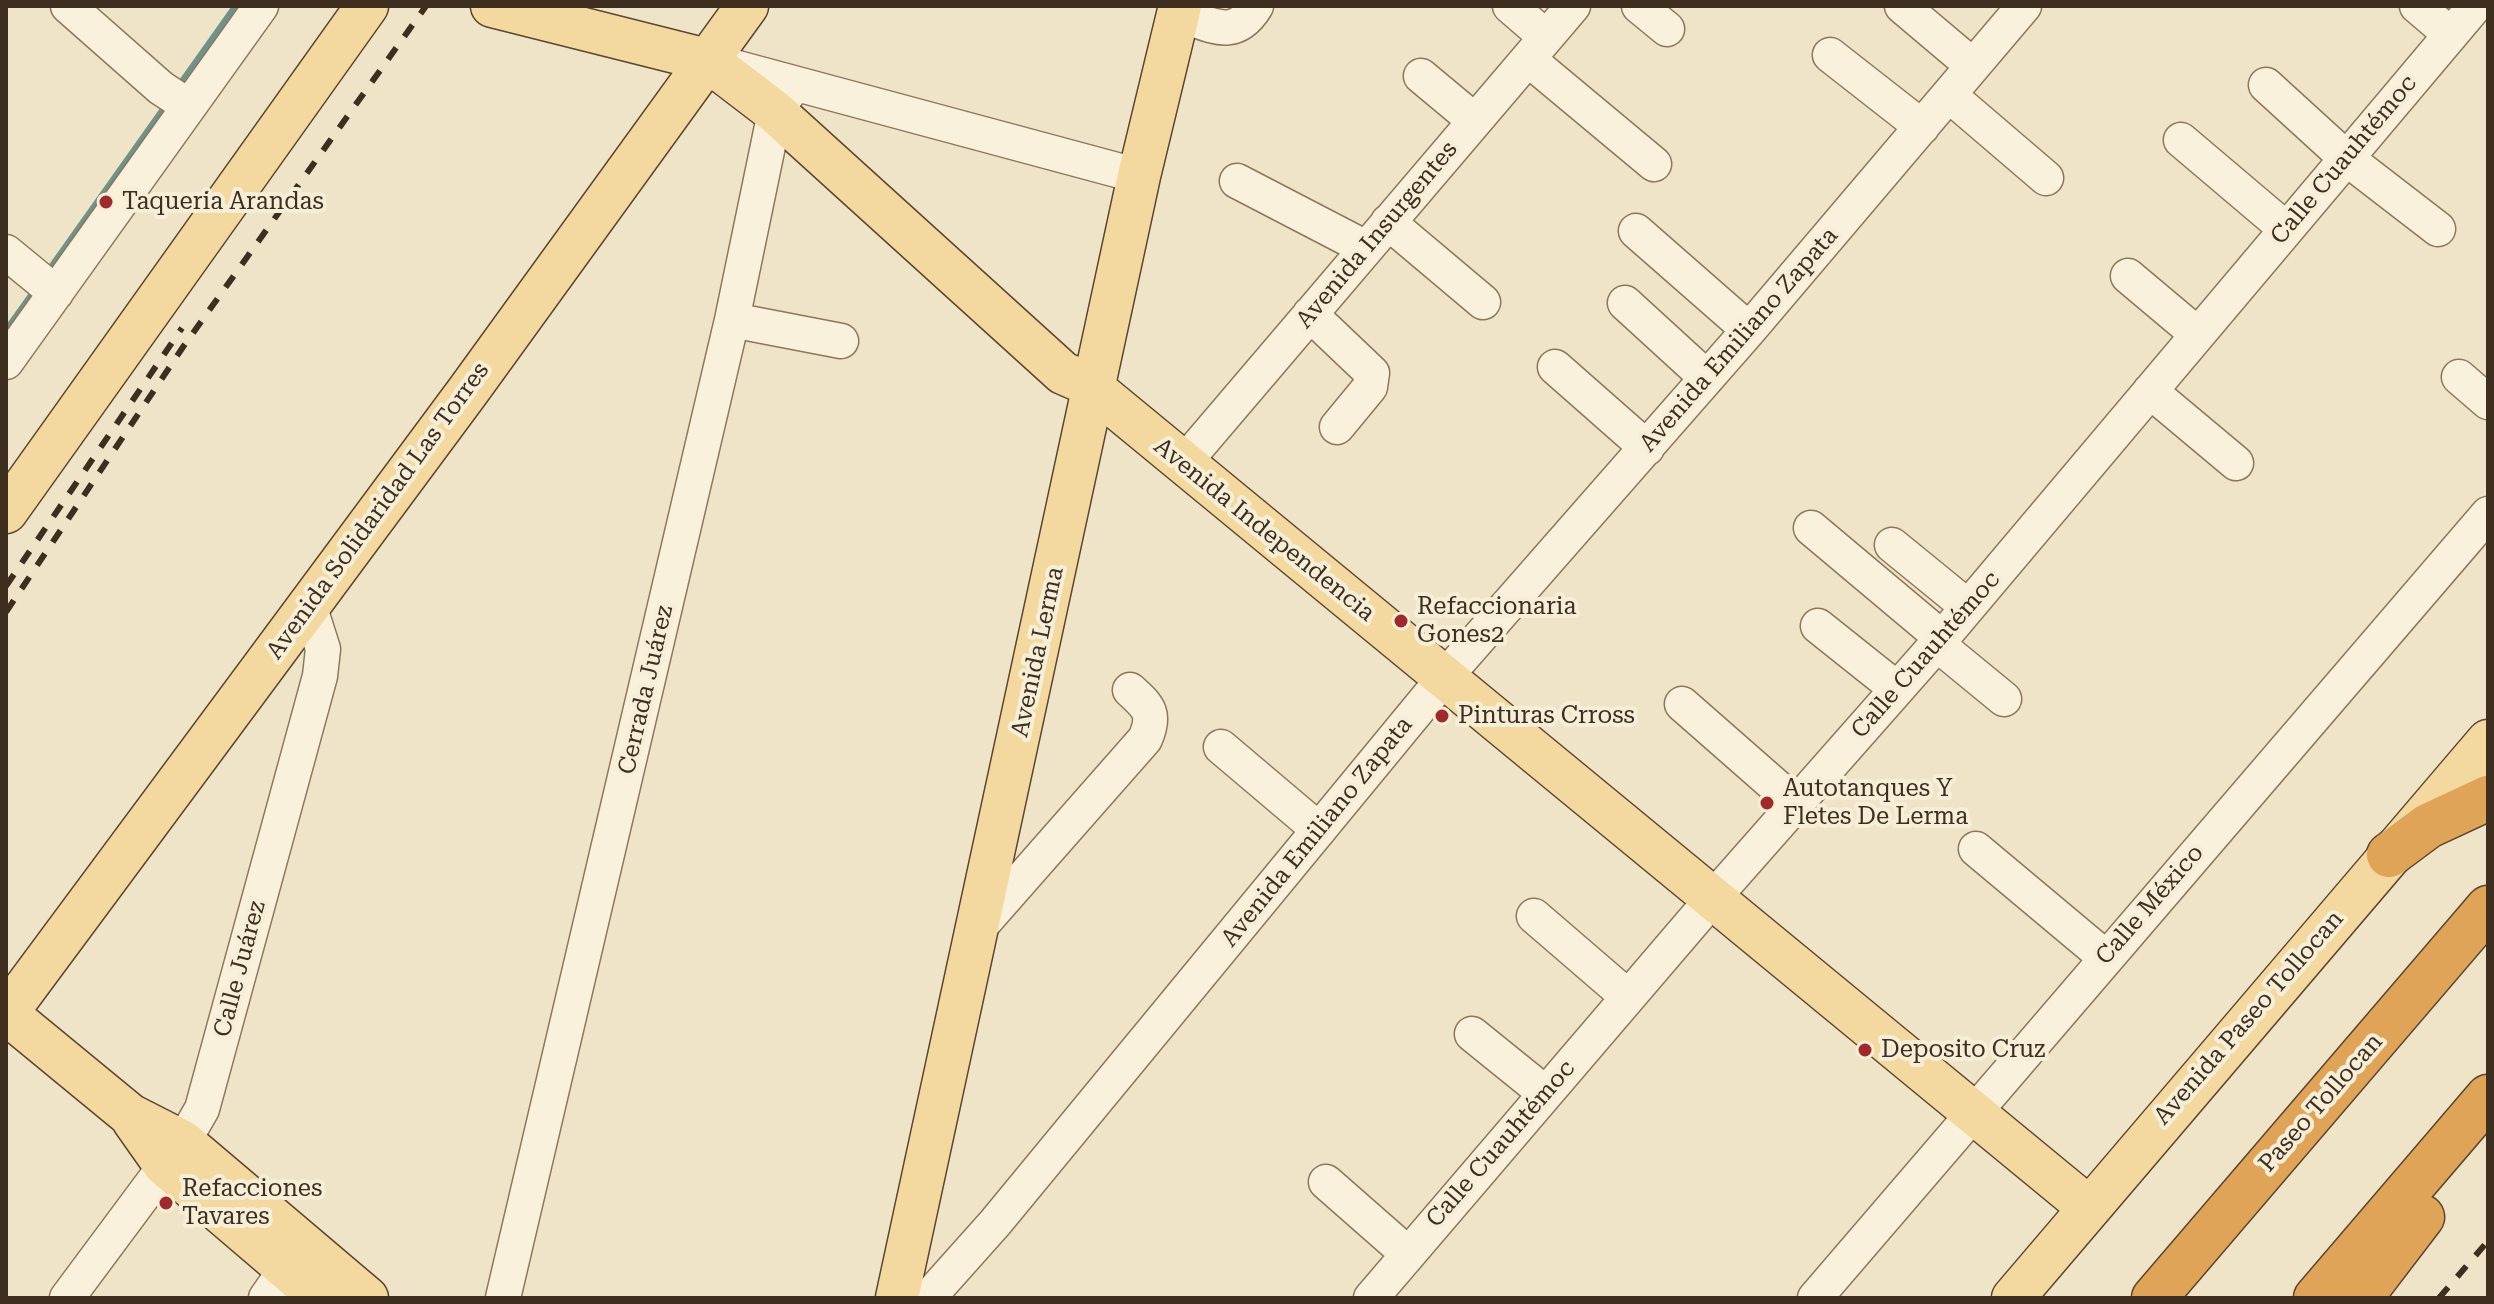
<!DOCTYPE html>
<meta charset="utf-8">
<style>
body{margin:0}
#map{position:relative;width:2494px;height:1304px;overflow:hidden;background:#f0e4c8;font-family:"Roboto Serif",serif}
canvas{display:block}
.frame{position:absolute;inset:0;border:8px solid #3d2e20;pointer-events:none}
</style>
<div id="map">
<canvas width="2494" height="1304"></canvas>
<div class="frame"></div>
</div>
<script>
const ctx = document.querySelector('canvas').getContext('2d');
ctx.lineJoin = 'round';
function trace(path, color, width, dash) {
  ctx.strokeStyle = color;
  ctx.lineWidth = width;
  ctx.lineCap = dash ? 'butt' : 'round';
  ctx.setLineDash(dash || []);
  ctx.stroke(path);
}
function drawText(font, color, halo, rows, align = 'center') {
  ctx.font = font + ' "Roboto Serif",serif';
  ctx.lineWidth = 8;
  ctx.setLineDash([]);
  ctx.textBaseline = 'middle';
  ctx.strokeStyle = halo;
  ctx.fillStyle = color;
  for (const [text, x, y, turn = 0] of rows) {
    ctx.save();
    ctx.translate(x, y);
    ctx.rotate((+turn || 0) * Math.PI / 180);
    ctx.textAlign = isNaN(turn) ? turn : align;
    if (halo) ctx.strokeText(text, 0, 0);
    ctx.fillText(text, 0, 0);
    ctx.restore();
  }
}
trace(new Path2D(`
 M177,89L236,6
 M48,272L168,103
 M6,331L36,289`), '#6f938a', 7);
const minor = new Path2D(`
 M68,6L161,88L187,105
 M1510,6L1546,37
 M1639,6L1667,29
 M1902,6L1973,66
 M2417,6L2450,34
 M1178,14C1211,24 1234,42 1256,6
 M1830,55L1922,127
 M1528,59L1654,164
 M719,63L1139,176
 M1421,76L1475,121
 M2266,85L2346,158L2438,229
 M1949,95L2046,178
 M2181,140L2286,229
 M1237,181L1366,248
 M1388,222L1483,302
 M1636,231L1749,330
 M6,252L56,293
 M2128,276L2197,334
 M1625,303L1707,378
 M1310,314L1372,373L1370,387L1337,427
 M732,320L841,341
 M6,362L261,6
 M1555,367L1647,448
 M2459,377L2488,402
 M2150,391L2236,463
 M1182,465L1573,6
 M1811,528L1942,638
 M1892,545L1968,607
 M1818,626L1897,689
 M1937,644L2004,699
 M1682,704L1796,804
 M1221,747L1319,830
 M1976,849L2105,957
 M1534,916L1628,997
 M977,930L1145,739C1156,714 1149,707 1130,690
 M1472,1034L1545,1093
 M1326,1182L1408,1254
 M67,1298L183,1142L202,1109L320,676L323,649L309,605
 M266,1298L286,1269
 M503,1298L732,320L775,112L794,85
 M928,1298L995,1223L1444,678L1749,330L2024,6
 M1371,1298L1714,897L1937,644L2475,6
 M1815,1298L2488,514`);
const major = new Path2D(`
 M492,6L707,60L775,112L1063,373L1088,384L2088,1207
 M6,512L367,6
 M6,1013L130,1115L183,1142L367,1298
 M6,1014L468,391L747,6
 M133,1120L164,1164L321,1298
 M897,1298L1139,176L1180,6
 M2013,1298L2488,741`);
const highway = new Path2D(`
 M2389,855L2428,826L2488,798
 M2154,1298L2488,908
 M2316,1298L2488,1097
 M2360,1298L2422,1217`);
trace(minor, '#8d765c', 37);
trace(major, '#5b4430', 45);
trace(highway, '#5b4430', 47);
trace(minor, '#faf1dc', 34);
trace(major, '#f3d9a0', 42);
trace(highway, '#e0a458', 44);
trace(new Path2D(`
 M6,586L182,328
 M6,612L183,347L426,6
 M2439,1298L2488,1241`), '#3d2e20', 6, [14, 14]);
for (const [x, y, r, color] of [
 [106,202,8,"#9e2a2b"],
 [1401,621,8,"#9e2a2b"],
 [1442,716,8,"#9e2a2b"],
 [1767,803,8,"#9e2a2b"],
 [1865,1050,8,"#9e2a2b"],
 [166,1203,8,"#9e2a2b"]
]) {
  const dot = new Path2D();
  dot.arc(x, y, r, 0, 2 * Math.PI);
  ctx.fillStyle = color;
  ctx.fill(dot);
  trace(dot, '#f7eed8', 3);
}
drawText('24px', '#3d2e20', '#f7eed8', [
 ["Calle Cuauhtémoc",2344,160,-50],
 ["Avenida Insurgentes",1377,235,-50],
 ["Avenida Emiliano Zapata",1739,340,-49],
 ["Avenida Solidaridad Las Torres",378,511,-54],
 ["Avenida Independencia",1264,530,39],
 ["Avenida Lerma",1038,652,-78],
 ["Calle Cuauhtémoc",1926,655,-49],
 ["Cerrada Juárez",646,690,-77],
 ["Avenida Emiliano Zapata",1317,832,-51],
 ["Calle México",2150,905,-49],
 ["Calle Juárez",240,969,-75],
 ["Avenida Paseo Tollocan",2249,1018,-49],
 ["Paseo Tollocan",2321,1103,-49],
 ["Calle Cuauhtémoc",1501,1144,-49]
]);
drawText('24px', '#3d2e20', '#f7eed8', [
 ["Taqueria Arandas",122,202],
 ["Refaccionaria",1417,607],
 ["Gones2",1417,635],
 ["Pinturas Crross",1458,716],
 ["Autotanques Y",1783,789],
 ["Fletes De Lerma",1783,817],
 ["Deposito Cruz",1881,1050],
 ["Refacciones",182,1189],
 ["Tavares",182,1217]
], 'left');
</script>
